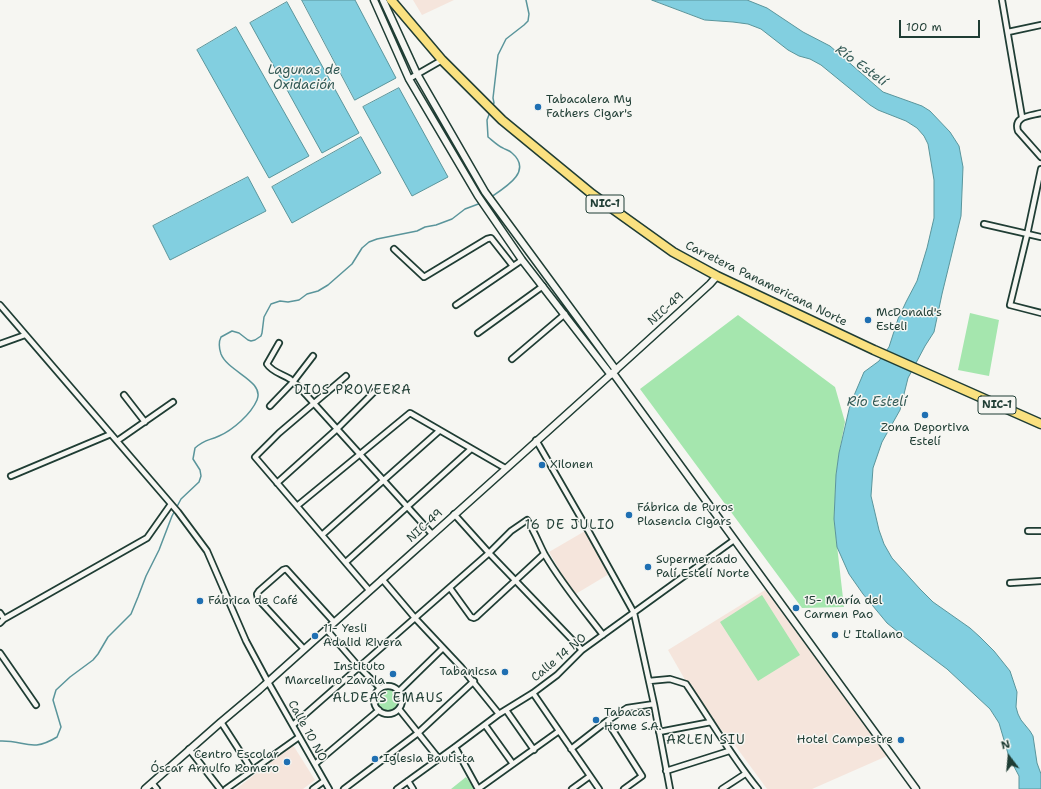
<!DOCTYPE html>
<meta charset="utf-8">
<style>
body{margin:0}
#map{position:relative;width:1041px;height:789px;overflow:hidden;background:#f6f6f2;font-family:"Shantell Sans",sans-serif}
canvas{display:block}
.north{position:absolute;left:989px;top:737px;width:40px;height:40px;-webkit-text-stroke:3px #f6f6f2;paint-order:stroke;rotate:344deg;font-size:11px;font-weight:700;line-height:16px;text-align:center;color:#1f3d34}
.north::after{content:'';display:block;margin:auto;width:14px;height:18px;background:#1f3d34;clip-path:polygon(50% 0,100% 100%,50% 72%,0 100%)}
.scale{position:absolute;left:899px;top:20px;width:81px;height:18px;box-sizing:border-box;border:2px solid #1f3d34;border-top:0;padding-left:5px;font-size:12px;line-height:14px;white-space:nowrap;color:#1f3d34;-webkit-text-stroke:3px #f6f6f2;paint-order:stroke}
</style>
<div id="map">
<canvas width="1041" height="789"></canvas>
<div class="north">N</div>
<div class="scale">100 m</div>
</div>
<script>
const ctx = document.querySelector('canvas').getContext('2d');
ctx.lineJoin = 'round';
function fill(path, color) {
  ctx.fillStyle = color;
  ctx.fill(path, 'evenodd');
}
function trace(path, color, width, dash) {
  ctx.strokeStyle = color;
  ctx.lineWidth = width;
  ctx.lineCap = dash ? 'butt' : 'round';
  ctx.setLineDash(dash || []);
  ctx.stroke(path);
}
function drawText(font, color, halo, rows, align = 'center') {
  ctx.font = font + ' "Shantell Sans",sans-serif';
  ctx.lineWidth = 3;
  ctx.setLineDash([]);
  ctx.textBaseline = 'middle';
  ctx.strokeStyle = halo;
  ctx.fillStyle = color;
  for (const [text, x, y, turn = 0] of rows) {
    ctx.save();
    ctx.translate(x, y);
    ctx.rotate((+turn || 0) * Math.PI / 180);
    ctx.textAlign = isNaN(turn) ? turn : align;
    if (halo) ctx.strokeText(text, 0, 0);
    ctx.fillText(text, 0, 0);
    ctx.restore();
  }
}
fill(new Path2D(`
 M413,0H454L422,15Z
 M585,531L609,574L574,595L549,552Z
 M765,590L824,669L887,756L812,789H767L734,744L719,727L684,678L668,650Z
 M293,745L315,780L303,789H236Z`), '#f5e5dc');
fill(new Path2D(`
 M970,313L999,320L989,376L958,370Z
 M738,315L835,387L845,422L839,453L836,475L834,519L844,607L802,608L640,389Z
 M762,595L800,655L758,681L720,622Z
 M377 700a11 11 0 1 1 22 0a11 11 0 1 1-22 0Z
 M466,777L475,789H451Z`), '#a5e6ae');
const water = new Path2D(`
 M302,0H355L396,78L355,100Z
 M652,0H747L767,8L803,32L830,46L883,92L922,106L930,111L950,132L959,146L963,167L961,216L942,294L934,332L925,346L908,378L900,410L882,442L873,468L871,496L879,530L884,544L892,558L920,589L933,602L970,628L980,637L994,651L1010,671L1017,692L1016,707L1018,714L1021,720L1030,731L1033,736L1037,763L1041,774V789H1019V776L1009,757L999,723L990,709L947,669L903,636L887,623L863,594L849,574L837,547L834,519L836,475L839,453L850,405L864,372L879,361L889,347L898,319L906,302L917,281L927,248L934,218V180L928,144L924,136L917,128L906,121L878,110L870,105L821,65L810,59L799,56L788,50L761,29L748,24L733,22L705,20Z
 M287,2L359,133L322,153L250,23Z
 M236,27L309,156L269,178L197,50Z
 M399,88L448,177L412,196L363,107Z
 M361,137L381,173L292,223L272,187Z
 M248,177L266,211L170,260L153,226Z`);
fill(water, '#82cfe0');
trace(water, '#5a959b', 1);
trace(new Path2D(`
 M492,107L494,103L493,98L498,55L506,39L524,25L528,21L529,14L526,0
 M490,112L487,120L488,137C493,141 498,146 503,148C506,150 509,150 512,153C533,171 506,187 491,197
 M0,741C25,740 31,753 57,737L61,727L53,700L56,690L70,677L93,660L98,654L108,637L131,614L138,597L146,576L159,550L172,516L181,499L199,482L201,476L200,470L193,459L195,448C205,439 208,441 219,436C233,430 251,414 257,400C265,381 228,372 221,354C219,348 218,343 221,337L232,331L239,333L248,340L251,341L255,340L261,336L262,333L264,317L271,304L280,301L288,302L299,300L307,294L318,291L328,285L352,264L362,248L369,242L377,239L417,231L425,227L436,225L452,219L465,209L481,203`), '#5a959b', 1.5);
const street = new Path2D(`
 M1002,0L1022,117
 M1008,32L1041,25
 M409,79L442,60
 M1041,113C1030,116 1013,116 1018,131L1041,157
 M1041,169L1027,235L1010,305L1041,313
 M984,224L1041,237
 M394,249L424,277L487,239L491,238L513,266
 M0,305L178,512L207,551L246,641L268,682L329,789
 M456,305L522,260
 M478,333L543,286
 M279,343L267,364C272,372 282,374 290,379C293,381 297,385 300,388L432,534
 M0,344L25,335
 M512,359L565,314
 M346,376L279,433L255,457L369,590
 M124,395L145,422
 M270,406L293,382L313,356
 M536,440L589,532L634,613L654,704L670,789
 M117,441L173,402
 M11,476L111,434
 M277,483L337,429L374,392
 M297,506L410,413L505,468
 M454,514L489,553L582,650
 M1028,531H1041
 M322,535L439,431
 M346,562L471,449
 M382,579L415,618L461,667L499,714
 M1010,583L1041,581
 M450,588L471,617L474,618L476,617L544,554
 M0,613L4,619
 M0,623L4,619L147,538L171,504
 M326,629L359,667L380,688
 M304,649L258,599L257,594L259,591L283,570L286,569L334,622
 M0,653L36,705
 M649,681L670,679L686,684C710,719 731,756 758,789
 M374 700a14 14 0 1 1 28 0a14 14 0 1 1-28 0Z
 M399,691L443,648
 M533,693L599,789
 M399,709L439,759
 M506,710L534,750
 M607,721L642,776L624,789
 M221,722L252,770
 M293,725L489,553L511,531L527,520C535,532 539,544 545,555C562,584 583,609 603,635
 M485,725L513,764
 M659,732L711,722
 M455,747L478,789L559,731
 M189,749L220,789
 M571,749L607,721L627,708L654,704
 M315,764L379,710
 M666,771L729,751
 M408,781L413,789
 M152,783L157,789
 M226,789L299,737
 M313,789L324,781
 M344,789L418,733L474,681
 M397,789L455,747L499,714L533,693L557,675L582,650L734,540
 M572,789L590,776
 M722,789L745,774`);
const secondary = new Path2D(`
 M374,0L409,79L478,196L522,260L611,375
 M383,0L417,74L485,192L616,370
 M613,373L916,789
 M145,789L221,722L259,690C409,555 561,421 710,284L717,276`);
const highway = new Path2D(`
 M391,0L442,60L502,120L592,194L673,252L717,276L874,350L1041,424`);
trace(street, '#1f3d34', 8);
trace(secondary, '#1f3d34', 9);
trace(highway, '#1f3d34', 11);
trace(street, '#f6f6f2', 4.5);
trace(secondary, '#f6f6f2', 6);
trace(highway, '#fae180', 8);
for (const [x, y, r, color] of [
 [538,107,4,"#1f6fb2"],
 [868,320,4,"#1f6fb2"],
 [925,415,4,"#1f6fb2"],
 [542,465,4,"#1f6fb2"],
 [629,515,4,"#1f6fb2"],
 [648,567,4,"#1f6fb2"],
 [200,601,4,"#1f6fb2"],
 [796,608,4,"#1f6fb2"],
 [835,635,4,"#1f6fb2"],
 [315,636,4,"#1f6fb2"],
 [505,672,4,"#1f6fb2"],
 [393,674,4,"#1f6fb2"],
 [596,720,4,"#1f6fb2"],
 [901,740,4,"#1f6fb2"],
 [375,759,4,"#1f6fb2"],
 [287,762,4,"#1f6fb2"]
]) {
  const dot = new Path2D();
  dot.arc(x, y, r, 0, 2 * Math.PI);
  ctx.fillStyle = color;
  ctx.fill(dot);
  trace(dot, '#f6f6f2', 1.5);
}
for (const [x, y, w] of [
 [605,204,38],
 [997,405,38]
]) {
  const box = new Path2D();
  box.roundRect(x - w / 2, y - 9, w, 18, 3);
  ctx.fillStyle = '#f6f6f2';
  ctx.fill(box);
  trace(box, '#1f3d34', 1);
}
drawText('bold 11px', '#1f3d34', null, [
 ["NIC-1",605,204],
 ["NIC-1",997,405]
]);
drawText('12px', '#1f3d34', '#f6f6f2', [
 ["Tabacalera My",546,100],
 ["Fathers Cigar's",546,114],
 ["McDonald's",876,313],
 ["Esteli",876,327],
 ["Zona Deportiva",925,428,"center"],
 ["Estelí",925,442,"center"],
 ["Xilonen",550,465],
 ["Fábrica de Puros",637,508],
 ["Plasencia Cigars",637,522],
 ["Supermercado",656,560],
 ["Palí Estelí Norte",656,574],
 ["Fábrica de Café",208,601],
 ["15- María del",804,601],
 ["Carmen Pao",804,615],
 ["11- Yesli",323,629],
 ["Adalid Rivera",323,643],
 ["L' Italiano",843,635],
 ["Instituto",385,667,"right"],
 ["Marcelino Zavala",385,681,"right"],
 ["Tabanicsa",497,672,"right"],
 ["Tabacas",604,713],
 ["Home S.A.",604,727],
 ["Hotel Campestre",893,740,"right"],
 ["Centro Escolar",279,755,"right"],
 ["Óscar Arnulfo Romero",279,769,"right"],
 ["Iglesia Bautista",383,759]
], 'left');
drawText('12px', '#1f3d34', '#f6f6f2', [
 ["Carretera Panamericana Norte",766,284,26],
 ["NIC-49",666,309,-42],
 ["NIC-49",425,526,-42],
 ["Calle 14 NO",559,658,-40],
 ["Calle 10 NO",307,731,61]
]);
drawText('italic 13px', '#335a56', '#f6f6f2', [
 ["Río Estelí",861,66,36],
 ["Lagunas de",304,71],
 ["Oxidación",304,86],
 ["Río Estelí",877,403]
]);
ctx.letterSpacing = '1px';
drawText('13px', '#1f3d34', '#f6f6f2', [
 ["DIOS PROVEERA",353,391],
 ["16 DE JULIO",570,526],
 ["ALDEAS EMAUS",388,699],
 ["ARLEN SIU",706,741]
]);
ctx.letterSpacing = '0px';
</script>
